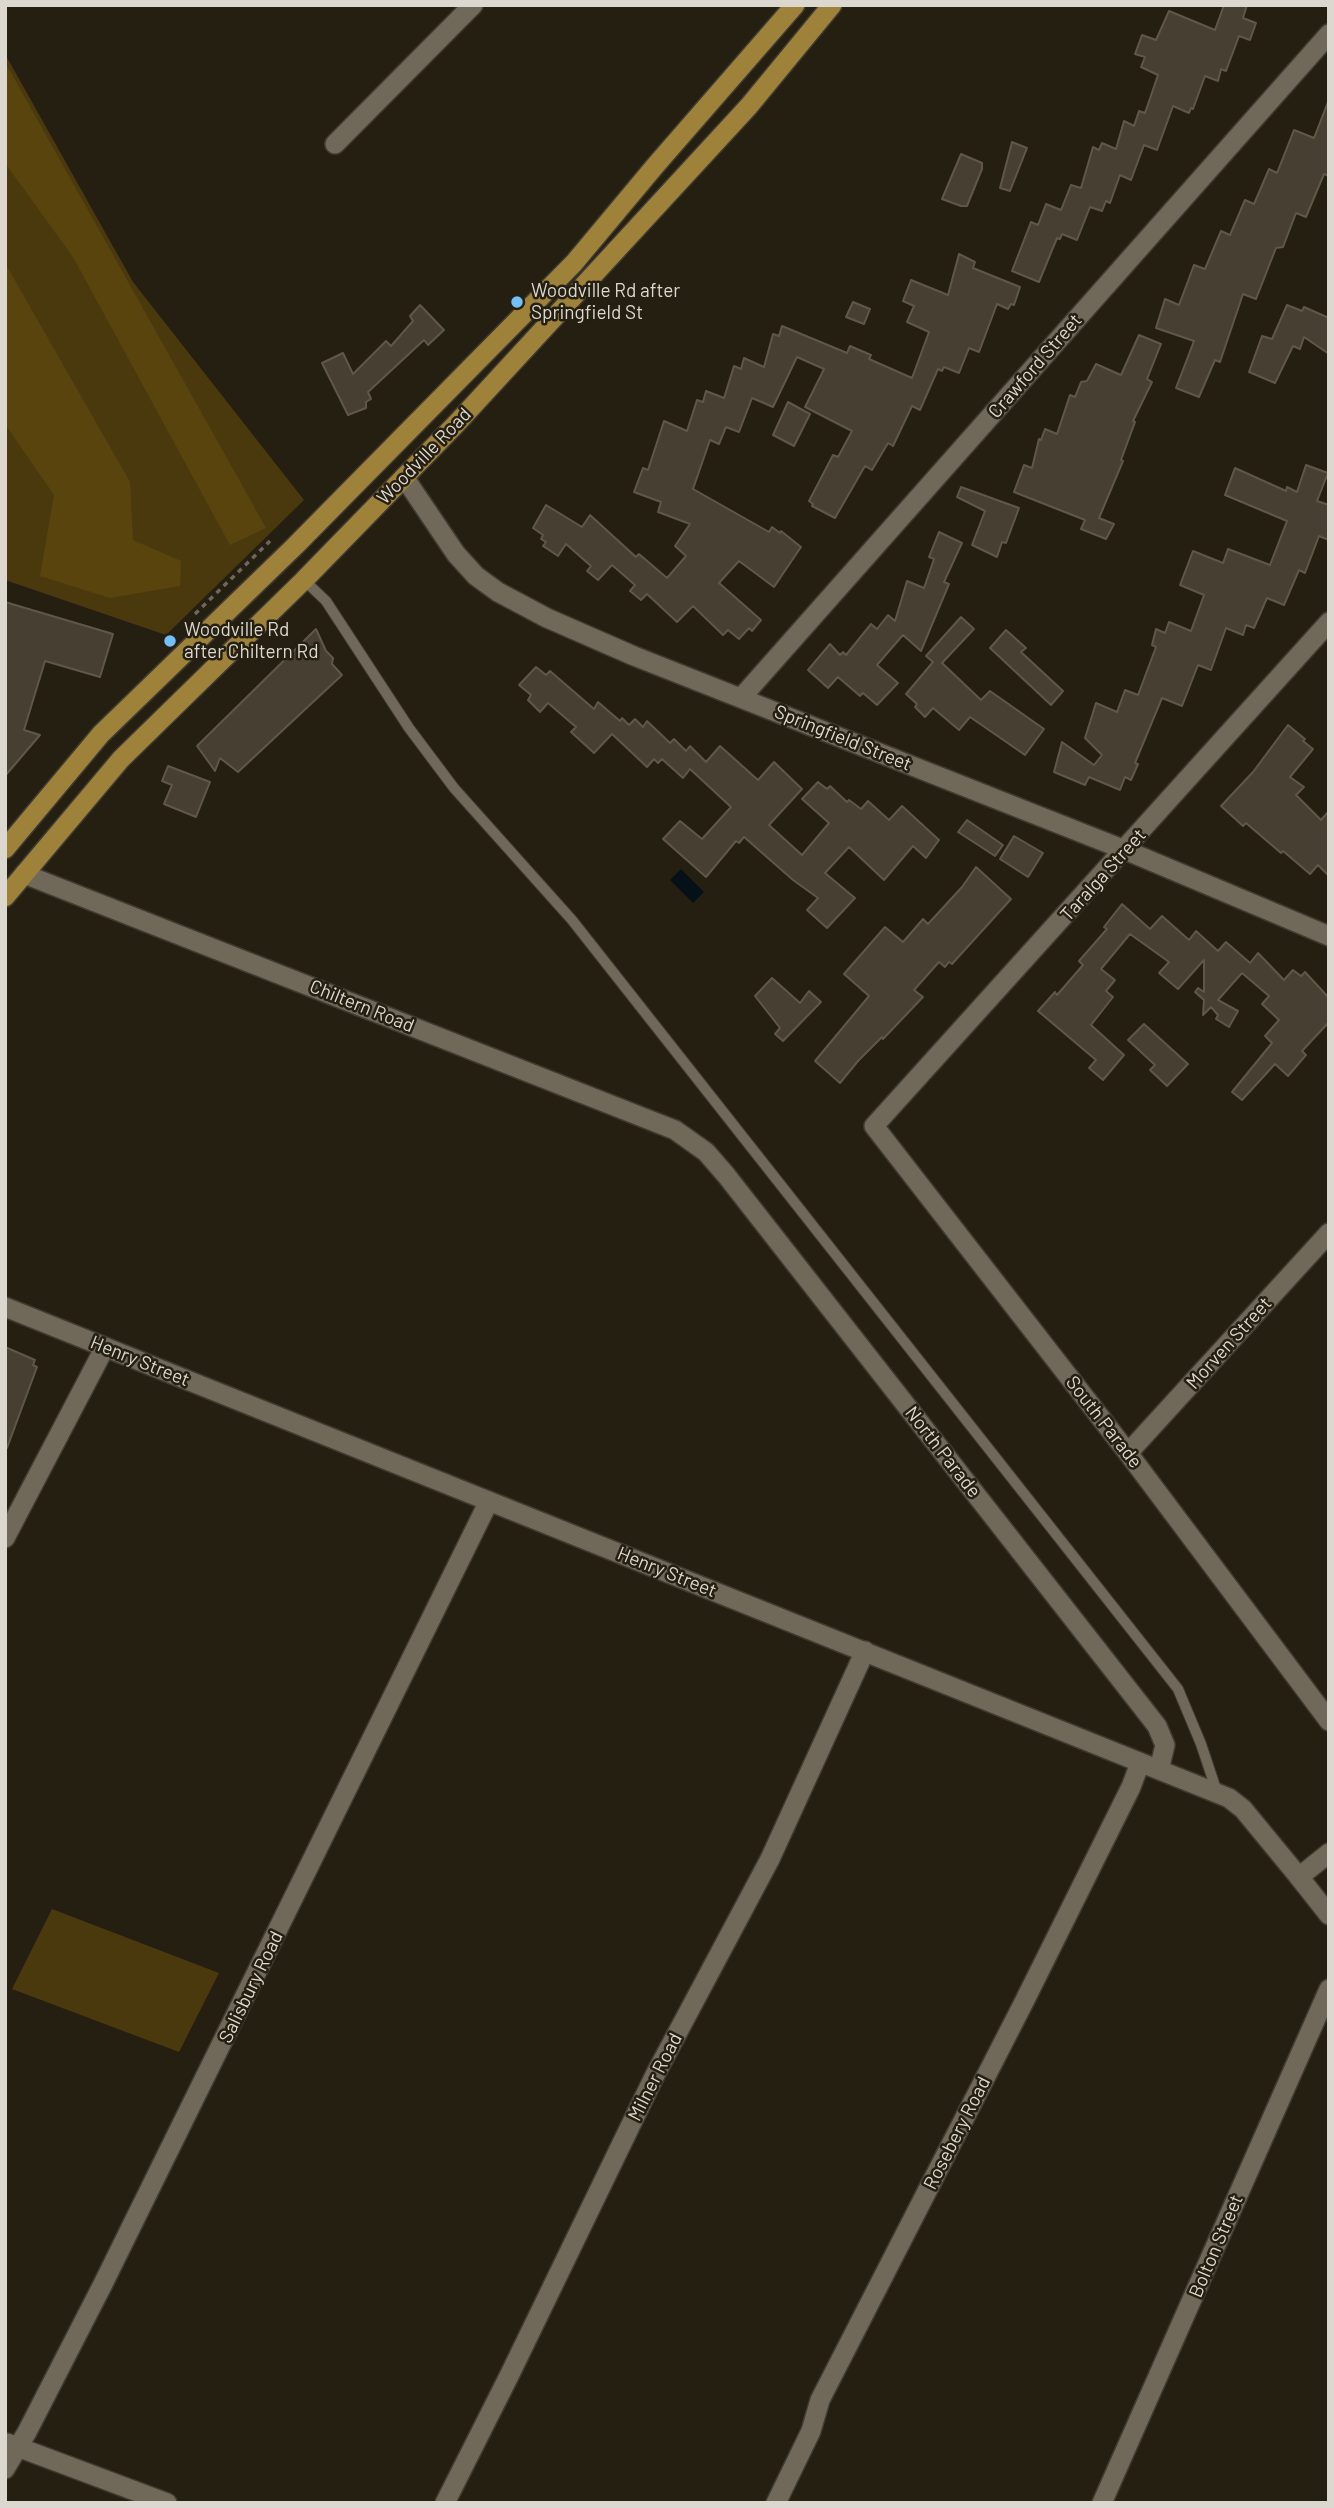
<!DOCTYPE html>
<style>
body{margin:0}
#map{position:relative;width:1334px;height:2508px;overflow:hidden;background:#251f11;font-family:Barlow,sans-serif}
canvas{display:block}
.frame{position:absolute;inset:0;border:7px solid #dcd8cf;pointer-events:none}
</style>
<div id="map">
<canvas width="1334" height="2508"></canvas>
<div class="frame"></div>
</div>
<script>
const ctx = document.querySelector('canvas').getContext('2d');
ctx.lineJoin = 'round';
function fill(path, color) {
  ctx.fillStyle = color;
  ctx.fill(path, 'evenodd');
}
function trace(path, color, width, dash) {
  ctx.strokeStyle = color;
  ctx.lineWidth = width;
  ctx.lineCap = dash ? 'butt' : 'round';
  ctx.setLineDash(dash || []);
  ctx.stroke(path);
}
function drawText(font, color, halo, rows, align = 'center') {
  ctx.font = font + ' Barlow,sans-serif';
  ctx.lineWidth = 5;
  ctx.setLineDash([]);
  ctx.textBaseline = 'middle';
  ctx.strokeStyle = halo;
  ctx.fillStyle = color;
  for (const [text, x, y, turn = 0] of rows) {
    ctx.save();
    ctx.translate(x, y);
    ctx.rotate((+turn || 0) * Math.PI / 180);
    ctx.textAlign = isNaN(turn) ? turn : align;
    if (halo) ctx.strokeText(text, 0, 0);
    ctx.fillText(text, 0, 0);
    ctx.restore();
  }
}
fill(new Path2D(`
 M5,54L133,282L304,500L166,635L5,580Z
 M52,1909L219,1973L179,2052L12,1989Z`), '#4b390e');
fill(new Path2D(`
 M5,62L266,528L230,545L73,257L5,163Z
 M5,263L130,482L133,540L181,561L180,586L110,598L40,576L54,495L5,424Z`), '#59440e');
fill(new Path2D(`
 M681,869L704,892L693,903L670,880Z`), '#051018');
const building = new Path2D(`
 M1224,5H1247L1243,18L1256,23L1250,40L1239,36L1226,71L1221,69L1218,81L1205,76L1193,109L1191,108L1189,113L1173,106L1157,150L1144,145L1131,180L1120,175L1110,203L1106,201L1102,211L1090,207L1077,240L1062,234L1060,239L1057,238L1039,282L1012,271L1031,222L1038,225L1046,204L1061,210L1071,185L1081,188L1093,147L1099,150L1102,143L1116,149L1124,121L1134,126L1139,111L1145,113L1158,75L1141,67L1145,57L1135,54L1142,35L1156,40L1169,11L1215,30Z
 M1328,102L1329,176L1324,174L1306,217L1296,213L1283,247L1276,248L1256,299L1243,294L1220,362L1215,360L1199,397L1176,388L1194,341L1156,328L1165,299L1179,305L1194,265L1205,269L1221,231L1230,235L1245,200L1254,204L1269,169L1277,173L1294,130L1314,138Z
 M1012,142L1027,148L1010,191L1000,188Z
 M961,154L982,163V169L967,206H961L942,199Z
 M959,254L975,262L973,268L1020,287L1014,305L1011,304L1008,309L997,304L979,352L969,348L959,373L944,367L942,371L938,369L920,410L912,406L893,446L888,443L872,470L865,466L835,518L812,506L813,504L809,501L833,455L838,457L852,431L805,407L824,369L797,357L773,407L752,398L739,432L726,427L719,444L710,440L693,489L769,532L772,527L780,533L781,531L801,547L774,587L739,561L719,583L761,620L752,631L749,628L739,639L728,630L723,635L693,606L677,622L647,594L641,600L630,591L635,585L612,565L598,580L587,571L591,566L566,544L558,556L543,546L546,542L541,539L543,535L533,528L546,505L582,527L590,515L636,557L639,554L667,578L686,556L675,546L690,524L658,512L661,502L634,492L643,468L648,470L664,421L687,431L697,400L703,402L706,391L724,398L734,366L741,369L744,358L764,367L773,334L779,336L782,326L847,353L850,346L871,355L869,359L912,378L929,332L907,322L914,306L903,301L911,280L948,295Z
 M853,302L870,309L864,324L846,317Z
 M420,305L444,330L428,345L424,340L368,392L371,399L366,402V408L348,415L322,363L343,353L353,374L386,341L391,346L413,321L410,316Z
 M1287,305L1302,311L1304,307L1329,318V354L1304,337L1300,349L1293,346L1275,383L1249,372L1262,336L1272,339Z
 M1139,335L1161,344L1147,379L1152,382L1133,421L1135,422L1121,460L1123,461L1099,518L1114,524L1106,539L1081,529L1085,520L1014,492L1024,465L1032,468L1039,439L1041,440L1045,429L1057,434L1070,395L1075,397L1081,382L1087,381L1096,364L1121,375Z
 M788,402L810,414L794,446L773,435Z
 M1306,465L1328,473L1317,501L1329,505V540L1319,536L1305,573L1299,570L1284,605L1267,598L1254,628L1246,625L1243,635L1226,628L1211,670L1198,665L1182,706L1162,698L1135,763L1138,764L1131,780L1125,777L1120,790L1089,777L1085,785L1054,772L1062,742L1094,765L1102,755L1085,738L1096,703L1117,712L1125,690L1138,695L1156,647L1152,645L1156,629L1165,633L1169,622L1191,631L1204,595L1180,585L1193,551L1223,563L1228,549L1270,565L1287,521L1225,495L1235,468L1286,491L1287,487L1297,492Z
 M961,487L1019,508L1006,543L1002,542L997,557L972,545L985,511L957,497Z
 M939,532L962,543L944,582L949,584L921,651L903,635L877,665L898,683L877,705L863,693L860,696L838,677L828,688L808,670L830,644L840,655L843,652L846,655L871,624L877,629L888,615L895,621L907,581L924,588L934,559L929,557Z
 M5,602L113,634L100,677L45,661L24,730L40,735L5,776Z
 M961,617L974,629L942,663L981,700L990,691L1044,729L1025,755L970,717L959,730L933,708L925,717L915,707L917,704L906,694L933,662L926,656Z
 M316,629L326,651L333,658L332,664L342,675L238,772L220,758L215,771L197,746Z
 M1006,630L1026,648L1021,652L1063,691L1051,705L990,648Z
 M536,667L546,675L550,671L594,709L598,702L620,721L622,718L629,725L635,719L643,727L647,721L670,743L674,739L686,751L690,746L706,762L720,746L758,780L774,762L802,789L769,825L802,855L829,823L802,799L818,782L827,789L830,786L847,802L849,800L861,809L868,801L889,820L902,806L939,840L926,858L913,846L884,880L849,847L825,873L855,898L827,928L807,910L818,898L793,880L744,837L739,843L736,841L706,877L663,839L680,821L702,839L731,807L690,769L683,778L662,759L658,763L654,759L647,767L612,734L594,753L571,732L576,727L548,703L540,712L528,700L531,695L519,685Z
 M1288,725L1305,739L1303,741L1313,749L1290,777L1304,787L1296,795L1321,820L1329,811V876L1318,865L1310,874L1283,851L1281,853L1246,823L1243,826L1221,806L1253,772Z
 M168,766L210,782L196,817L164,804L172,785L162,781Z
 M967,820L1003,845L995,856L958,832Z
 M1014,836L1043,853L1028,877L1000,859Z
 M976,867L1011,899L952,964L949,962L945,967L939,962L914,990L923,997L883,1039L882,1037L858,1061L840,1083L815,1061L869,996L844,974L885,927L903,942L923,919L928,924L962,887Z
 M1122,904L1150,929L1162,916L1189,940L1196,931L1218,951L1226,942L1250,963L1258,953L1284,980L1293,970L1301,976L1305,972L1329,998V1022L1302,1051L1306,1055L1288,1076L1275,1064L1242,1100L1232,1092L1272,1043L1265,1036L1279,1020L1262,1004L1269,996L1242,973L1218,1000L1238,1011L1229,1027L1216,1019L1218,1015L1211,1007L1203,1015L1204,1000L1195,992L1198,988L1204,992V960L1178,989L1159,973L1169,962L1130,934L1101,969L1115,980L1106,991L1113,997L1091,1025L1124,1055L1103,1080L1089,1068L1096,1060L1038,1011L1055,992L1057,995L1083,965L1079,961L1107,929L1104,927Z
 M772,978L800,1003L809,991L821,1002L783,1041L775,1034L780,1028L755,996Z
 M1144,1024L1188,1064L1167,1086L1150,1070L1155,1065L1128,1040Z
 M5,1347L35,1360L33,1365L37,1367L7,1448H5Z`);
fill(building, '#474032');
trace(building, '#5f5748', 2);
const service = new Path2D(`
 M304,580L326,601L409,728L454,788L572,920L1178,1689L1201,1744L1217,1792`);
const minor = new Path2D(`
 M335,144L473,5
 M404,477L456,554L476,576L498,592L547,618L634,656L1125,850L1329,936
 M1329,622L874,1126L1128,1453L1329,1721
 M741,698L1329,34
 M24,874L675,1130L706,1152L726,1175L1157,1726L1165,1745L1159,1770
 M5,1307L1229,1798L1243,1809L1299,1877
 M1128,1453L1329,1233
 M5,1538L105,1347
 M7,2443L167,2503
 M5,2469L27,2432L103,2284L489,1501
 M445,2503L510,2374L656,2073L770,1859L865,1651
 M776,2503L811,2431L820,2400L1024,2002L1131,1787L1140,1763`);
const tertiary = new Path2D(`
 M1329,1853L1299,1877L1329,1915
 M1102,2503L1329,1989`);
const primary = new Path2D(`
 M5,849L101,734L295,546L574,263L655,166L795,5
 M5,897L121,759L304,580L456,424L749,106L832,5`);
trace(service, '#3f3a32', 12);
trace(minor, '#3f3a32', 22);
trace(tertiary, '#3f3a32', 22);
trace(primary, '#3f3a32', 22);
trace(new Path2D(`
 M195,614L270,541`), '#6d685c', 3.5, [5, 5]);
trace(service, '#706959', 10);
trace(minor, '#706959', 19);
trace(tertiary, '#706959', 19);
trace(primary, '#9e823a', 19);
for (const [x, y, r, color] of [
 [517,302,7,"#73c0f6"],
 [170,641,7,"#73c0f6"]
]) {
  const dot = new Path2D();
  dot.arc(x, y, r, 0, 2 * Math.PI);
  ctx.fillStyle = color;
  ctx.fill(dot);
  trace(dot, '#251f11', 2.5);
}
drawText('19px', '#dcd8cf', '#251f11', [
 ["Woodville Rd after",531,291],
 ["Springfield St",531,313],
 ["Woodville Rd",184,630],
 ["after Chiltern Rd",184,652]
], 'left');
drawText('19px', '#dcd8cf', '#251f11', [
 ["Crawford Street",1035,366,-49],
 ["Woodville Road",424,456,-46],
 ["Springfield Street",843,738,22],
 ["Taralga Street",1103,875,-48],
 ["Chiltern Road",362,1006,22],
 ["Morven Street",1229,1343,-48],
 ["Henry Street",140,1361,22],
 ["South Parade",1104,1422,52],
 ["North Parade",943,1452,52],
 ["Henry Street",667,1572,22],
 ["Salisbury Road",251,1987,-64],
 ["Milner Road",655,2077,-63],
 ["Rosebery Road",957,2133,-63],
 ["Bolton Street",1216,2246,-67]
]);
</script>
